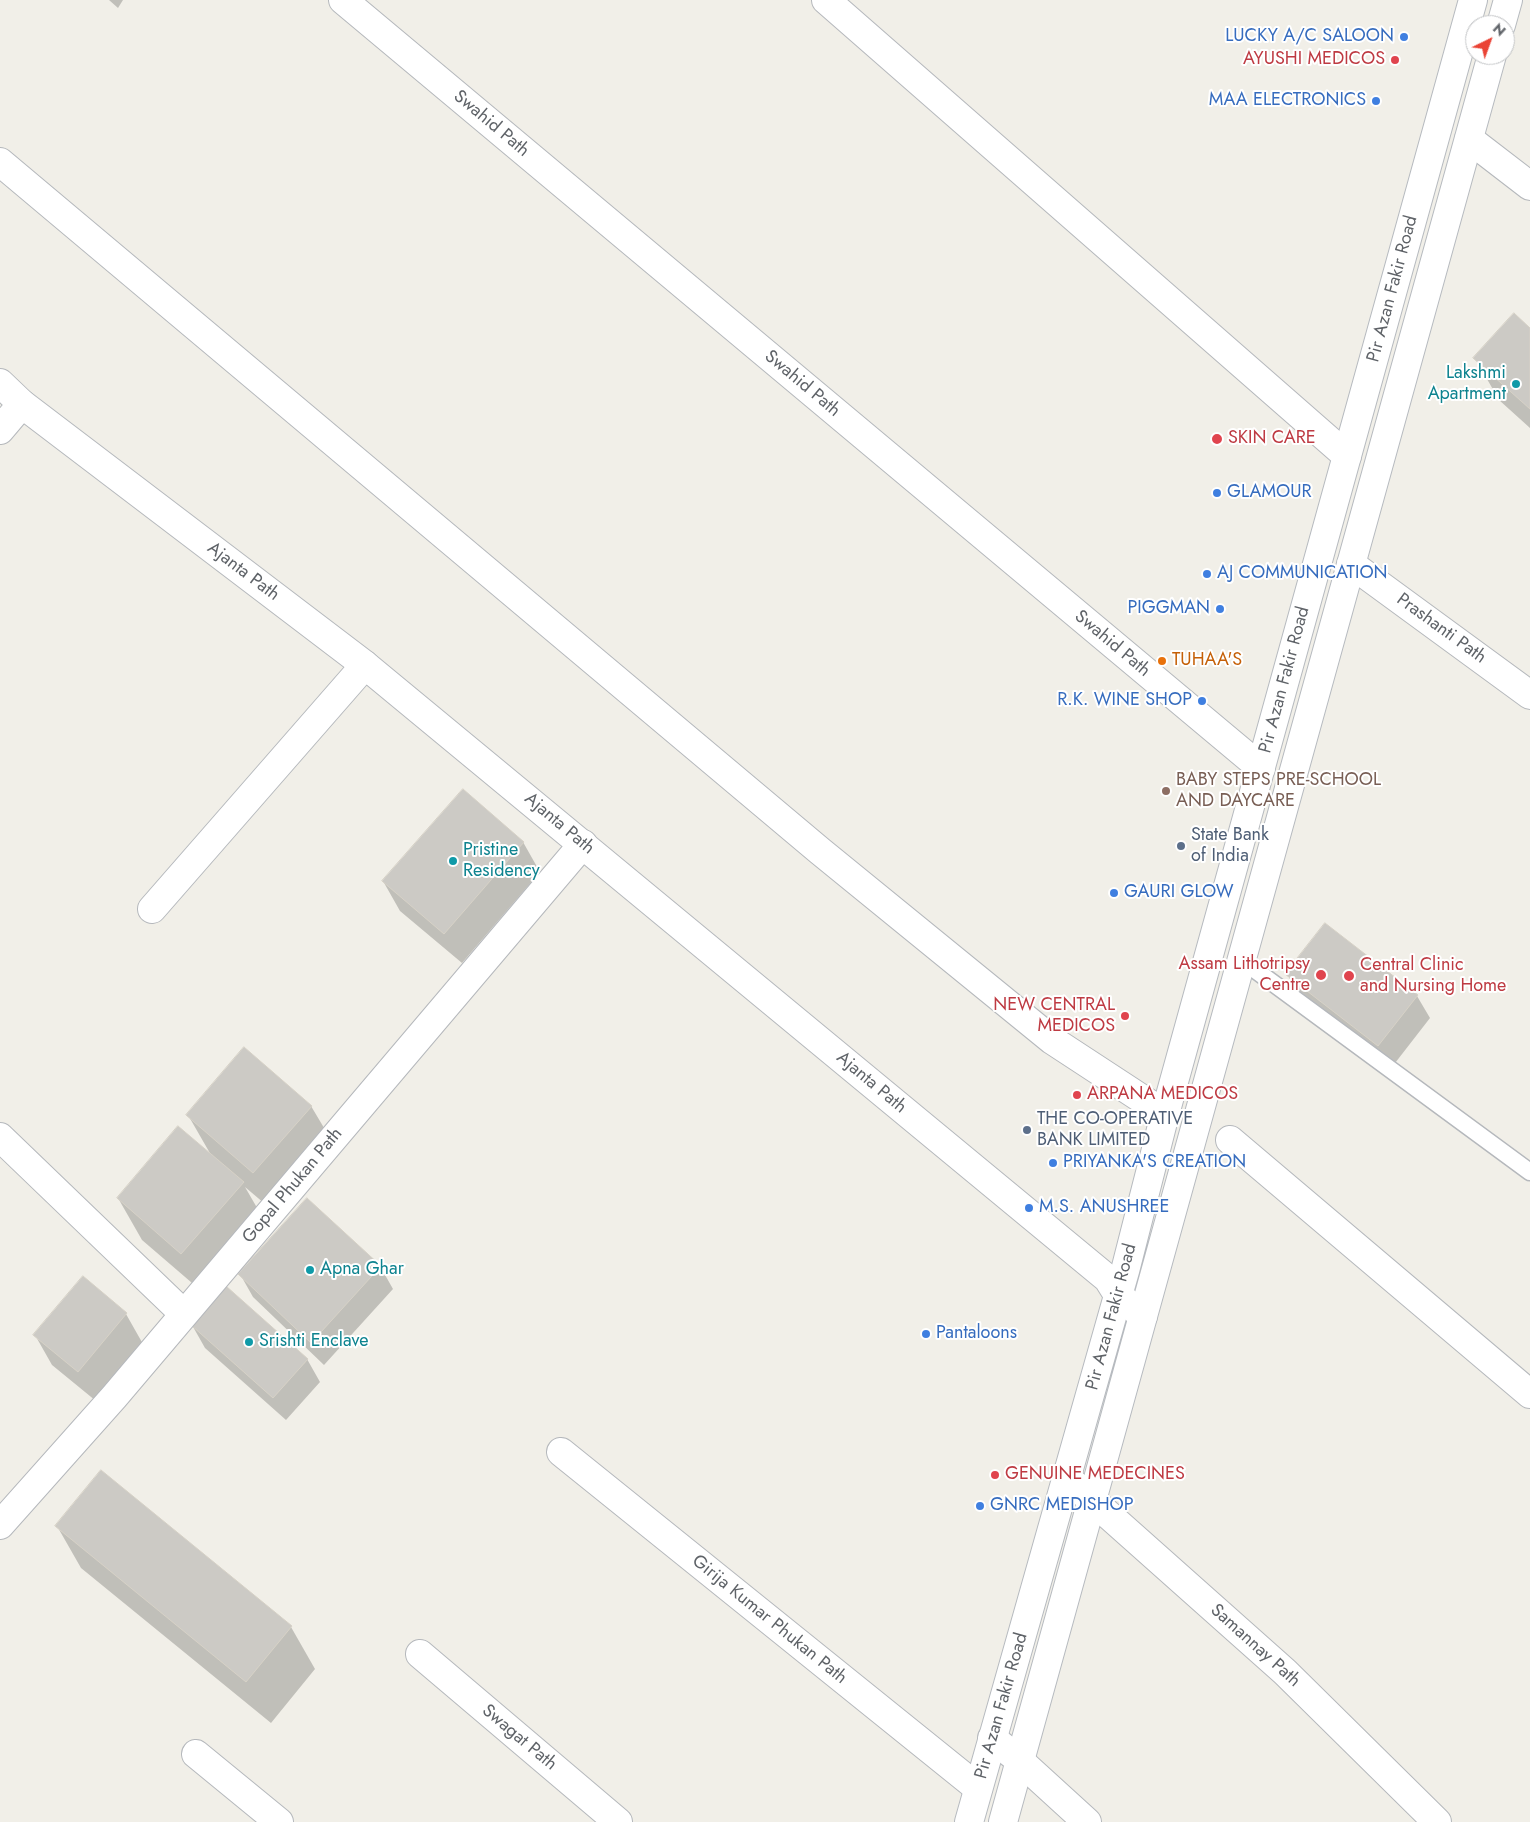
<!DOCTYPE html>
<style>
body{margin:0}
#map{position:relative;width:1530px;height:1822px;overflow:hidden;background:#f1efe8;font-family:Jost,sans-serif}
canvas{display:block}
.north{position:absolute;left:1465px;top:15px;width:50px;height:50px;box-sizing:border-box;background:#fff;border:1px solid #bfc1c3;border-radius:50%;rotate:42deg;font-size:14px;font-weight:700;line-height:20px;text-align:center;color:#5f6368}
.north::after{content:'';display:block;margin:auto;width:18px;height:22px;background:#ea4335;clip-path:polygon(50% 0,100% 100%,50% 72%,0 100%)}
</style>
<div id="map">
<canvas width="1530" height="1822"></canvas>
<div class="north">N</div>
</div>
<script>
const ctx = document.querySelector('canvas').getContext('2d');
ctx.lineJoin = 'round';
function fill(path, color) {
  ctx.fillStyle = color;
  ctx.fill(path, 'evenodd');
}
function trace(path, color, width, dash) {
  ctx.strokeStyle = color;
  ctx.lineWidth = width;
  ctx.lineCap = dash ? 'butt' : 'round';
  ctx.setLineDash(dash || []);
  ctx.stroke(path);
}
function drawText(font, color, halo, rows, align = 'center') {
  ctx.font = font + ' Jost,sans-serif';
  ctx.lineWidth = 4;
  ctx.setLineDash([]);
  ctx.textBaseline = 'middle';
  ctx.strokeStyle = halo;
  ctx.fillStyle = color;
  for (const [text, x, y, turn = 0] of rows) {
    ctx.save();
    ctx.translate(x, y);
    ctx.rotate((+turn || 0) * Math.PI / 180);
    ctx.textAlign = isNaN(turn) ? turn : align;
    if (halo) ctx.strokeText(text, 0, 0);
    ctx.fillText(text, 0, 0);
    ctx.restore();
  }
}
fill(new Path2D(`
 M109,0H123L118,8Z
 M1530,329V428L1499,400L1475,358Z
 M523,842L540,872L462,963L400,911L383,881Z
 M1287,974L1417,996L1430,1018L1392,1067L1300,997Z
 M311,1106L336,1148L278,1215L245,1187L267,1225L206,1295L142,1240L118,1198L211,1155L188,1115Z
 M380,1266L393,1289L324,1365L253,1297L240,1274Z
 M83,1278L126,1314L143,1344L96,1401L52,1365L35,1335Z
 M192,1325L307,1359L320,1382L286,1420L205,1348Z
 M57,1526L291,1627L315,1669L271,1723L81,1568Z`), '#0003');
const building = new Path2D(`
 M1514,313L1530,328V409L1473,358Z
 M463,789L524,842L444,934L382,881Z
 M1325,923L1418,995L1378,1046L1285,974Z
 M244,1047L312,1106L253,1173L186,1115Z
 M178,1126L244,1182L181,1254L117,1198Z
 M307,1198L381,1266L311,1343L238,1274Z
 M83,1276L127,1313L78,1372L33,1335Z
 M226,1286L308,1359L273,1398L191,1325Z
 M101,1470L292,1626L246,1682L55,1526Z`);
fill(building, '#cccac5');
trace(building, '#d6d1c6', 1);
const service = new Path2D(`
 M1243,961L1530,1172`);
const minor = new Path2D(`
 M343,0L1261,768
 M826,0L1347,456
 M1469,139L1530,186
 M0,162L820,851L1052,1040L1165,1114
 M0,430L22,404
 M1351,564L1530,695
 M152,909L365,665
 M0,1137L184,1314
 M1230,1140L1530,1394
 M561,1452L978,1788
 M1067,1478L1285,1672L1437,1822
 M0,1525L114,1397L583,844
 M420,1654L618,1822
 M992,1738L1019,1760L1087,1822
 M196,1754L279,1822`);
const tertiary = new Path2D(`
 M0,383L22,404L365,665L1108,1279L1118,1295L1143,1316`);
const secondary = new Path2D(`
 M1501,25L1508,0
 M969,1822L1125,1271L1165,1114L1473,0
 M1003,1822L1492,55`);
trace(service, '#b5b8bc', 19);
trace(minor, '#b5b8bc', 30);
trace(tertiary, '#b5b8bc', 30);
trace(secondary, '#b6babf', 30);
trace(service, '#fff', 16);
trace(minor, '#fff', 28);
trace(tertiary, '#fff', 28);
trace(secondary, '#fff', 28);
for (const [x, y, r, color] of [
 [1404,37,5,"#3f7fe0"],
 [1395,60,5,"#e0444e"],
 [1376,101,5,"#3f7fe0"],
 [1516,384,5,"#0f9aa8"],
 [1217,439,6,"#e0444e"],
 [1217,493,5,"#3f7fe0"],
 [1207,574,5,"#3f7fe0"],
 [1220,609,5,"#3f7fe0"],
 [1162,661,5,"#e8710a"],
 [1202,701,5,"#3f7fe0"],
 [1166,791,5,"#8d6e63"],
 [1181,846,5,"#5c6f8a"],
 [453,861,5,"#0f9aa8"],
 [1114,893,5,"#3f7fe0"],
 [1321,975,6,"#e0444e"],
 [1349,976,6,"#e0444e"],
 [1125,1016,5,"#e0444e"],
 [1077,1095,5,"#e0444e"],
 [1027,1130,5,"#5c6f8a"],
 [1053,1163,5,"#3f7fe0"],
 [1029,1208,5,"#3f7fe0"],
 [310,1270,5,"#0f9aa8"],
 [926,1334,5,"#3f7fe0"],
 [249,1342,5,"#0f9aa8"],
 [995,1475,5,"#e0444e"],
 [980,1506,5,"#3f7fe0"]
]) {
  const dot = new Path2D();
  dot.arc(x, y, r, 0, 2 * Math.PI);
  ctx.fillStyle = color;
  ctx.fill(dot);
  trace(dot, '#fff', 2);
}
drawText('18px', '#366cbe', '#fff', [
 ["LUCKY A/C SALOON",1394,37,"right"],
 ["MAA ELECTRONICS",1366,101,"right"],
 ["GLAMOUR",1227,493],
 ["AJ COMMUNICATION",1217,574],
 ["PIGGMAN",1210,609,"right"],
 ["R.K. WINE SHOP",1192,701,"right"],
 ["GAURI GLOW",1124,893],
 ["PRIYANKA'S CREATION",1063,1163],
 ["M.S. ANUSHREE",1039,1208],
 ["Pantaloons",936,1334],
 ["GNRC MEDISHOP",990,1506]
], 'left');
drawText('18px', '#be3a42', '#fff', [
 ["AYUSHI MEDICOS",1385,60,"right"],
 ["SKIN CARE",1228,439],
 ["Assam Lithotripsy",1310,965,"right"],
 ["Centre",1310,986,"right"],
 ["Central Clinic",1360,966],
 ["and Nursing Home",1360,987],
 ["NEW CENTRAL",1115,1006,"right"],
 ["MEDICOS",1115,1027,"right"],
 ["ARPANA MEDICOS",1087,1095],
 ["GENUINE MEDECINES",1005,1475]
], 'left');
drawText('18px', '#5f6368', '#fff', [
 ["Swahid Path",491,124,40],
 ["Pir Azan Fakir Road",1393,289,-75],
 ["Swahid Path",802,384,40],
 ["Ajanta Path",243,572,37],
 ["Prashanti Path",1441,629,36],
 ["Swahid Path",1112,644,40],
 ["Pir Azan Fakir Road",1285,680,-75],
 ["Ajanta Path",559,824,40],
 ["Ajanta Path",871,1083,40],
 ["Gopal Phukan Path",293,1186,-50],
 ["Pir Azan Fakir Road",1112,1317,-75],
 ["Girija Kumar Phukan Path",769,1620,39],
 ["Samannay Path",1255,1646,42],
 ["Pir Azan Fakir Road",1002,1706,-74],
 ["Swagat Path",519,1738,40]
]);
drawText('18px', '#0d838f', '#fff', [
 ["Lakshmi",1506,374,"right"],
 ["Apartment",1506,395,"right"],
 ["Pristine",463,851],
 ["Residency",463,872],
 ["Apna Ghar",320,1270],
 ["Srishti Enclave",259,1342]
], 'left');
drawText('18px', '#c56008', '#fff', [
 ["TUHAA'S",1172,661]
], 'left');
drawText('18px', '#785e54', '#fff', [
 ["BABY STEPS PRE-SCHOOL",1176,781],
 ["AND DAYCARE",1176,802]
], 'left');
drawText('18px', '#4e5e75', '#fff', [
 ["State Bank",1191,836],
 ["of India",1191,857],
 ["THE CO-OPERATIVE",1037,1120],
 ["BANK LIMITED",1037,1141]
], 'left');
</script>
